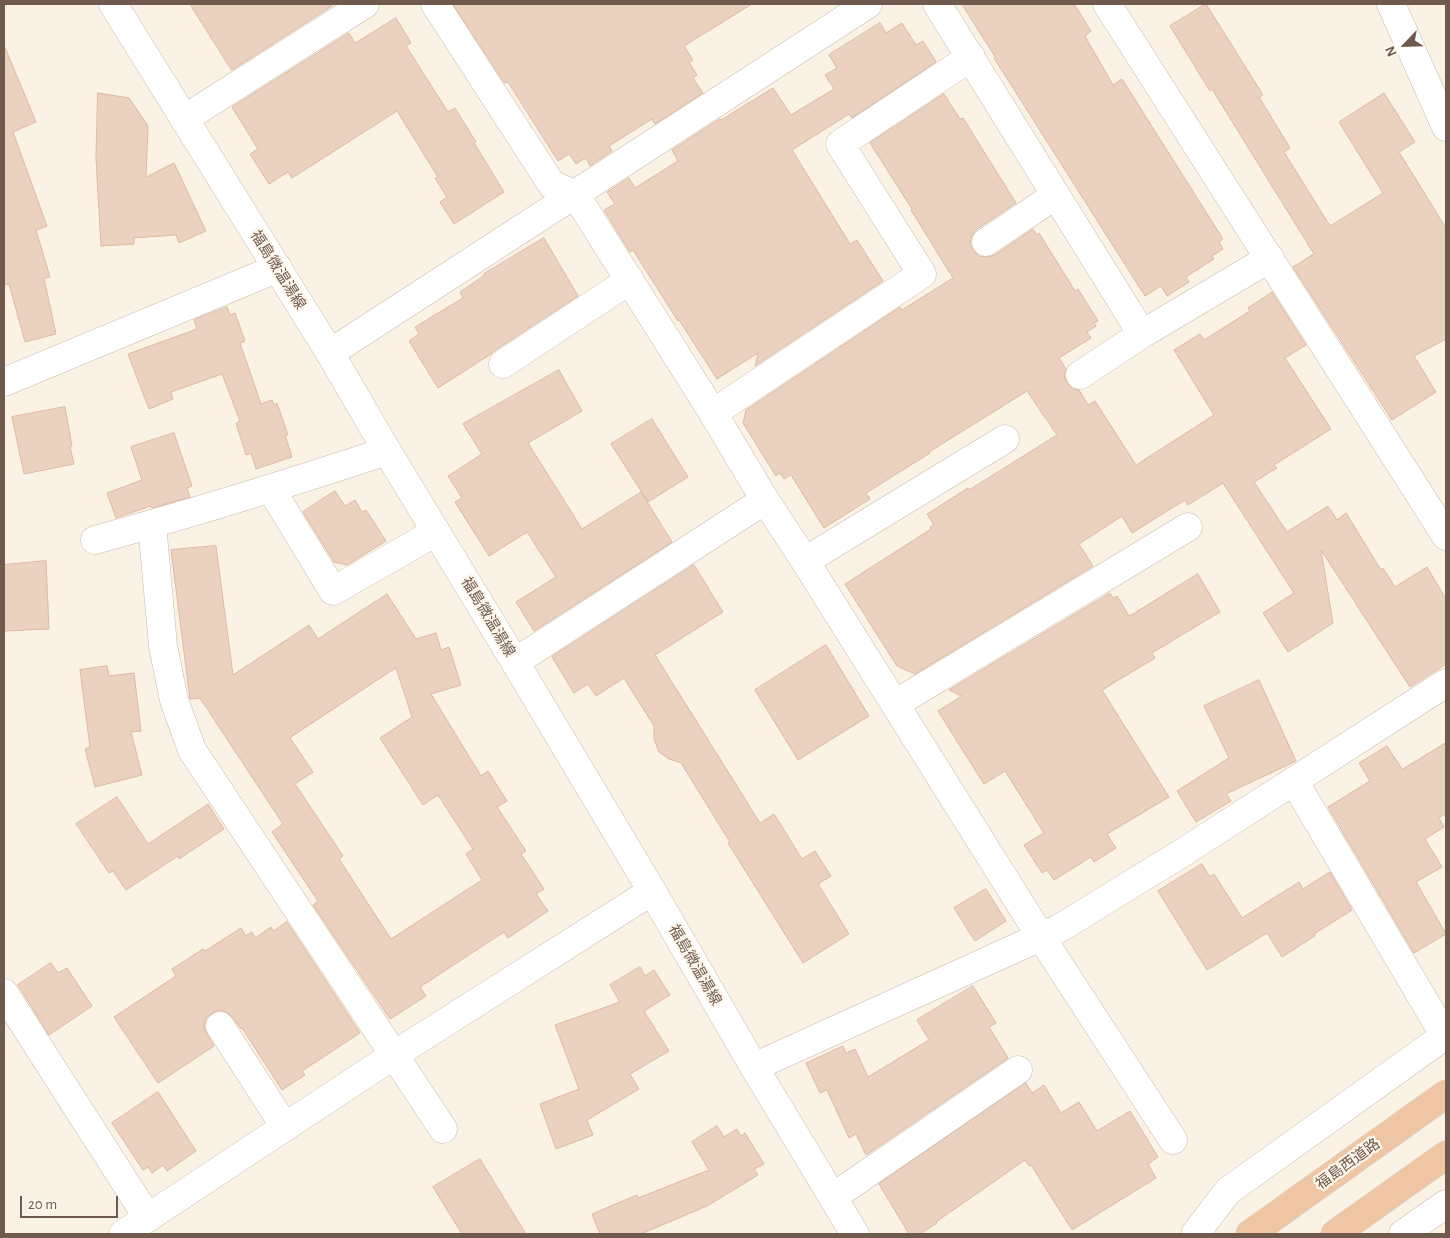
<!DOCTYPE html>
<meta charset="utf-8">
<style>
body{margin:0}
#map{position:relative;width:1450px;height:1238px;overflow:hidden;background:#f9f2e5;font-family:"Alegreya Sans",sans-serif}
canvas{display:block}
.frame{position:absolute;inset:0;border:5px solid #6f5a4d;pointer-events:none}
.north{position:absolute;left:1380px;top:20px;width:50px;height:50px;-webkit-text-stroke:4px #fdf6ea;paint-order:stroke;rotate:246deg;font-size:14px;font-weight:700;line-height:20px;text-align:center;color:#6f5a4d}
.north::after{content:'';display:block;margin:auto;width:18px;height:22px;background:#6f5a4d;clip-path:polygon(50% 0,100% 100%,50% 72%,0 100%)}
.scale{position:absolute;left:20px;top:1196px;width:98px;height:22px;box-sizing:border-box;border:2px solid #6f5a4d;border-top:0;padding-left:6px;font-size:15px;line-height:18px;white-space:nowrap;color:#6f5a4d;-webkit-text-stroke:4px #fdf6ea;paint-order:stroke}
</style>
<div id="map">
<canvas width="1450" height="1238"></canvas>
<div class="frame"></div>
<div class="north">N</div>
<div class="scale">20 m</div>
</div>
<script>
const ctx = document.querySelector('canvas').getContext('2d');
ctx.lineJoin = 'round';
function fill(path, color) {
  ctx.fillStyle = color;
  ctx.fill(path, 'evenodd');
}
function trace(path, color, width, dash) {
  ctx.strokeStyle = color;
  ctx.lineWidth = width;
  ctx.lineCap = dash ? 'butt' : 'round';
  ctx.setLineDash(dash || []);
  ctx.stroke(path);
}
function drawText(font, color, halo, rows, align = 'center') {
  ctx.font = font + ' "Alegreya Sans","Noto Sans JP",sans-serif';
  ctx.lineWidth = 4.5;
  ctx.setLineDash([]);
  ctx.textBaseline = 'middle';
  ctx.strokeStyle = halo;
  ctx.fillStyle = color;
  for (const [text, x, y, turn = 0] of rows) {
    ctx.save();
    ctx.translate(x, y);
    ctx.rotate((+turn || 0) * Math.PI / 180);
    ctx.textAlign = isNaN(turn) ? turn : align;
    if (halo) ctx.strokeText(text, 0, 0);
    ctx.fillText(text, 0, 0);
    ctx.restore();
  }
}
const building = new Path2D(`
 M190,4H331L332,6L232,70Z
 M453,4H752L684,46L693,60L689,62L697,75L693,78L703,93L655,124L652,119L609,146L612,151L590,166L586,158L576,164L569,154L558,161L508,82L505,83Z
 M962,4H1074L1091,31L1085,36L1113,85L1122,79L1223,239L1219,242L1223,249L1212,256L1214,259L1186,277L1189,282L1167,296L1161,286L1145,296L994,58L995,57Z
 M1206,4L1263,95L1259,97L1290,148L1284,152L1330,226L1383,193L1339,122L1384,93L1415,142L1399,152L1446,228V339L1414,356L1436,392L1392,420L1293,267L1314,254L1212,89L1210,91L1170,26Z
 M396,18L411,43L406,46L448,112L455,108L476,142L474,143L504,192L454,224L440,202L447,197L435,178L438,177L397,111L292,178L288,172L269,184L250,154L258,149L232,107L349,33L355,43Z
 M880,23L886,33L902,23L916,45L923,41L936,62L852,118L849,114L792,150L850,244L857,240L883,281L755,366L758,353L717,379L679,320L678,321L633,250L630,252L604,210L615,204L607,192L629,178L635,188L678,161L672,150L720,119L721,120L773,88L791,115L834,89L825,75L837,68L829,55Z
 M4,45L36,122L13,132L47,226L36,230L50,277L44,278L56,334L25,342L9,284L4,285Z
 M98,93L129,98L148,126L146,177L174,163L206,231L179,243L176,235L134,238V244L101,246L96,158Z
 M944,94L960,119L963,118L1016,203L977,229L972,235L970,243L973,250L979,256L988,257L995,255L1033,229L1037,235L1039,233L1075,291L1078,289L1098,321L1094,323L1096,326L1087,332L1091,338L1059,358L1066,369L1064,375L1067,383L1073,389L1079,390L1088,405L1095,401L1136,465L1214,415L1174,350L1200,334L1204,340L1250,311L1248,308L1272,292L1306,345L1285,358L1331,429L1274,465L1277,468L1254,482L1287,532L1328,506L1337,520L1346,513L1381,570L1383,568L1395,587L1427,567L1446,599V664L1410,687L1321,550L1333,623L1288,652L1263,613L1294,593L1223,483L1188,505L1185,500L1132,533L1122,516L1079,544L1093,566L915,674L897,666L845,584L931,529L930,527L934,525L927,514L968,488L969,490L1057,435L1027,391L929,452L930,453L866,493L870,499L824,528L791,475L784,479L780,473L776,476L743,423L746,410L900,307L902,310L953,278L911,210L912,209L870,143Z
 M544,238L578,296L494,351L491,354L438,388L409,341L419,334L415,327L463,298L460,292L485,275L484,274Z
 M227,307L230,315L235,313L245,341L240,343L261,404L272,400L274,405L277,403L288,435H285L292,457L256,469L251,453L246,455L236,423L240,421L222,374L171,392L173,399L149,409L128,354L197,329L194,320Z
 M559,370L582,411L528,443L582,529L641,492L672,542L534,631L516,602L556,577L527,532L489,556L455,502L462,498L448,476L482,454L463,424Z
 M65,407L72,446L70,447L74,464L24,474L12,417Z
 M652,419L688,477L648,502L611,444Z
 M174,433L192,486L187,488L190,497L152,508L151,506L116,518L107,493L142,480L131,447Z
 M335,491L345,506L355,500L362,512L366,510L386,541L347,565L334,562L303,512Z
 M216,546L233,675L309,625L318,639L387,594L416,639L436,633L441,650L449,647L461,685L431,694L481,776L488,771L507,801L497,807L526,851L521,854L544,889L536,894L548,911L508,938L504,932L420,987L426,996L390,1019L313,905L318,901L272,832L283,824L200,698L190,699L171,550ZM396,668L412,717L380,738L423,805L438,795L473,849L466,854L482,880L391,939L339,859L343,856L295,784L313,772L290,738Z
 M46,561L49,629L4,631V565Z
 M694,565L723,612L655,655L760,823L774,814L802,859L815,851L831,876L818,884L849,934L803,963L728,843L730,842L681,763L669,759L659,752L654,739V726L624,678L596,696L588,684L574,693L552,657Z
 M1198,574L1220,612L1152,653L1155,658L1102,690L1169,797L1107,834L1116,848L1094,862L1091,857L1054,880L1047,870L1042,873L1024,845L1044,833L1005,771L984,784L938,711L962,696L949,690L1110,593L1113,598L1117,596L1129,616Z
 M826,645L869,716L798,760L755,690Z
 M107,666L109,676L134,673L141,731L131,732L142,775L95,787L85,749L90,747L80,670Z
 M1259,680L1296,761L1226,794L1231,801L1196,822L1177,791L1229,758L1204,706Z
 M1446,743V813L1439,818L1444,827L1425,839L1442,867L1416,882L1446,934L1414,953L1328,807L1370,781L1359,763L1387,746L1402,769Z
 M117,797L148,844L208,804L224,829L179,859L178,856L126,890L113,871L109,873L76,824Z
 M1202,864L1210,877L1214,874L1242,918L1299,882L1303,889L1330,872L1352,910L1314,934L1315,936L1282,957L1267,933L1207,970L1158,891Z
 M986,889L1006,921L975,941L954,908Z
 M287,922L360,1033L302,1071L305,1075L282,1090L242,1028L241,1029L233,1018L227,1012L219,1010L212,1013L206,1018L204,1026L207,1034L214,1046L158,1083L114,1017L176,976L172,969L203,949L205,951L241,928L246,936L252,932L255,938L271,927L273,931Z
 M51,963L58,973L67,968L92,1006L49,1035L18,985Z
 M640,967L645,976L654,970L670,995L644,1011L669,1051L630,1074L639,1089L587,1120L593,1135L556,1149L540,1104L579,1089L555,1025L620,1002L610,985Z
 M973,986L996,1023L989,1027L1008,1058L866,1155L856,1134L849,1138L827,1090L820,1093L806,1063L843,1046L846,1053L855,1049L868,1077L929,1040L917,1020Z
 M1026,1083L1032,1093L1044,1085L1061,1113L1079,1102L1097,1131L1130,1111L1158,1157L1148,1164L1156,1178L1072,1230L1031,1165L1029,1166L1025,1160L936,1222L937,1223L920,1234H909L879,1184Z
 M158,1092L196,1151L167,1171L163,1165L152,1173L148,1167L143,1170L112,1123Z
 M717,1126L724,1137L737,1129L741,1136L745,1133L764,1164L754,1169L758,1175L707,1206L641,1234H600L592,1214L637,1195L638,1198L709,1170L692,1142Z
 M480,1159L502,1195L526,1234H462L433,1187Z`);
fill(building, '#ebd2c0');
trace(building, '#dcb9a2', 1);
const minor = new Path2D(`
 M435,4L552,185L575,194L713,413L765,500L805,561L1041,937L1173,1140
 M937,4L1142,334
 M1107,4L1446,536
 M1391,4L1446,127
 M184,119L365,4
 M986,242L1056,195
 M330,353L868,4
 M503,364L630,280
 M1080,375L1142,334L1270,258
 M4,382L278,268
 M713,413L922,274L840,144L971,57
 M271,489L333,591L436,532
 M152,524L163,646L174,700L192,750L443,1129
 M95,540C193,513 290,483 387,451
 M805,561L1005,439
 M515,662L765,500
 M895,704L1188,527
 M1294,781L1445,1036
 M4,993L148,1218
 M220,1026L285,1127
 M754,1067L1060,928L1182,853L1446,683
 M833,1197L1018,1070
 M1195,1234L1228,1191L1446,1035
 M1403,1234L1446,1204`);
const tertiary = new Path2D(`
 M123,1234L394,1055L652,891`);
const secondary = new Path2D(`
 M113,4L330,353L387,451L515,662L652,891L754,1067L855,1234`);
const trunk = new Path2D(`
 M1250,1234L1446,1094
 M1335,1234L1446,1155`);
trace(minor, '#c9baac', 29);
trace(tertiary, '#c9baac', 29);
trace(secondary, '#cebcad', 29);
trace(trunk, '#d7d1cd', 29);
trace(minor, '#fff', 28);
trace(tertiary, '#fff', 28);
trace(secondary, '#fff', 28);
trace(trunk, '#eec6a4', 28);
drawText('15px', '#6f5a4d', '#fdf6ea', [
 ["福島微温湯線",278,270,58],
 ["福島微温湯線",488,617,59],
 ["福島微温湯線",695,965,60],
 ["福島西道路",1348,1164,-36]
]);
</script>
